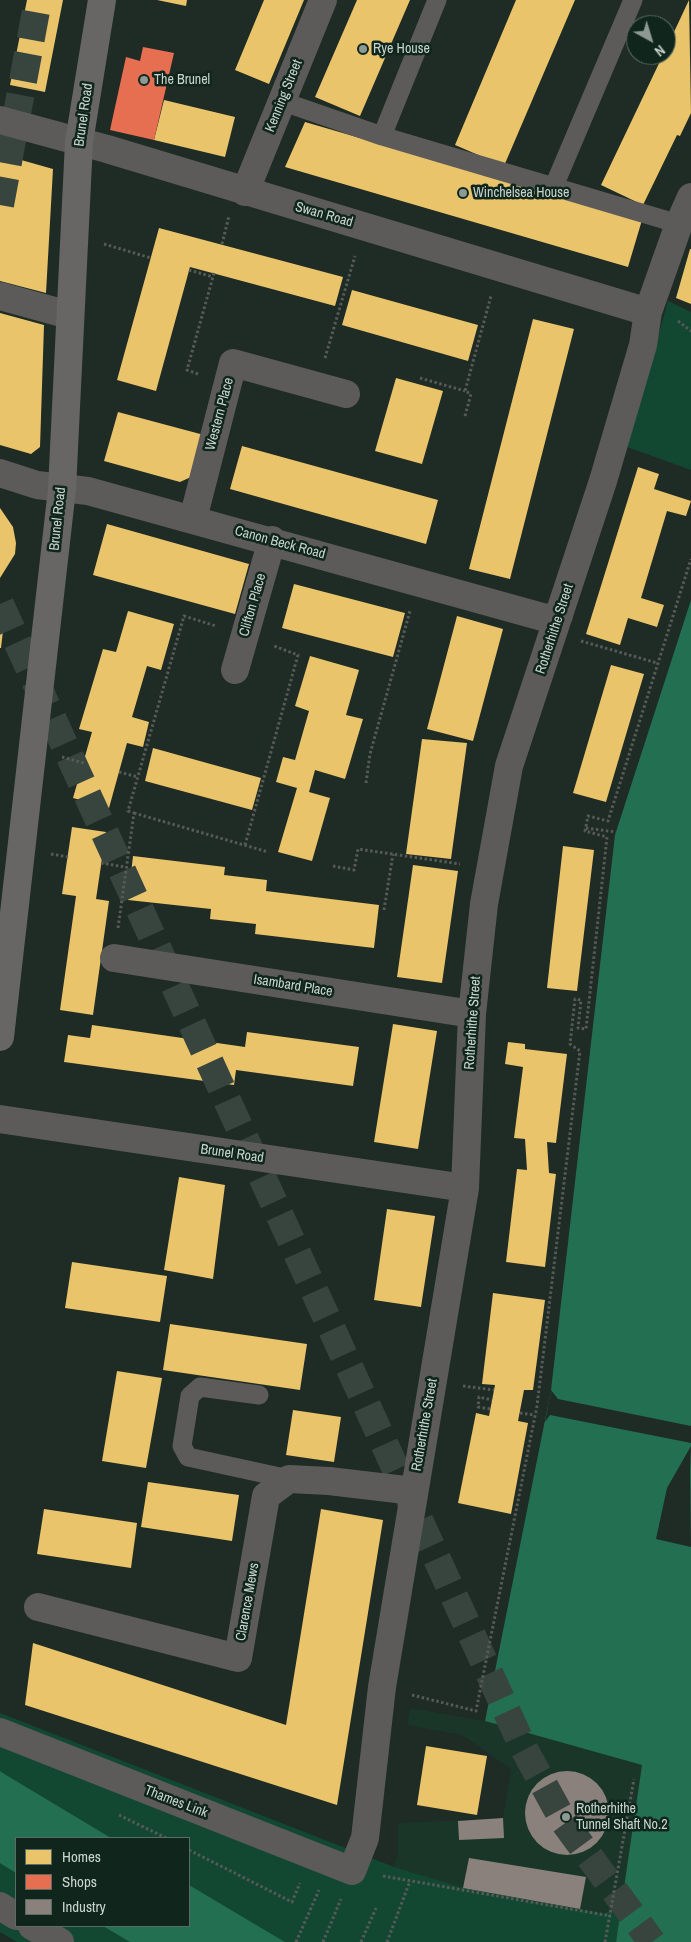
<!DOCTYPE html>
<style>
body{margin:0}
#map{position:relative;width:691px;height:1942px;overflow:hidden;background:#1f2b25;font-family:"Archivo Narrow",sans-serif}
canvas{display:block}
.legend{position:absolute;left:15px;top:1837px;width:175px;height:90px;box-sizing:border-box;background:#10261c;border:1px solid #5a6c63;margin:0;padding:6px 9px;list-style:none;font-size:15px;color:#c8d5ce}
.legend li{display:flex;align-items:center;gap:10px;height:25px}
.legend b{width:25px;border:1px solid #5a6c63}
.north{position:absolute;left:626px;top:15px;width:50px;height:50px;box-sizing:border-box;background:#10261c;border:1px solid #5a6c63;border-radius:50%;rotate:141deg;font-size:14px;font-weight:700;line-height:20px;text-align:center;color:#c8d5ce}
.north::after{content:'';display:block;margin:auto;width:18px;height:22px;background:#8d9a93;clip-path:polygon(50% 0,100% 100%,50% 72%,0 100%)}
</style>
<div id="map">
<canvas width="691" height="1942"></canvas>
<ul class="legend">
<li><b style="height:14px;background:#e9c46a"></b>Homes</li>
<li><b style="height:14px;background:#e76f51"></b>Shops</li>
<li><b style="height:14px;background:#8a817c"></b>Industry</li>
</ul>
<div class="north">N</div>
</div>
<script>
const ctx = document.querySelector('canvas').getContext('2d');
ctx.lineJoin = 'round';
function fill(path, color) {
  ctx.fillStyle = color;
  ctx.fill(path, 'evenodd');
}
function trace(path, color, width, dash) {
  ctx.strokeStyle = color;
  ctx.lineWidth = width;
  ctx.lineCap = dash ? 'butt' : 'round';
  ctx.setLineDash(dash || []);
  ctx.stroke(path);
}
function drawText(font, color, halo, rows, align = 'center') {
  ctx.font = font + ' "Archivo Narrow",sans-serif';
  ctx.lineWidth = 5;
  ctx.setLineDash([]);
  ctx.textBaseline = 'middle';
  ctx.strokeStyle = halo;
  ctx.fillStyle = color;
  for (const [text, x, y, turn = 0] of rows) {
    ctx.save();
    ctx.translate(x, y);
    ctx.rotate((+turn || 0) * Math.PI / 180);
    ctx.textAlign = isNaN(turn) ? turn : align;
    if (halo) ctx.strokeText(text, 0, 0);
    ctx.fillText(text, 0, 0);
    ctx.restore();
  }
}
fill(new Path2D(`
 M410,1708L485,1721L642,1765L621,1910L601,1913L463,1888L394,1867L398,1853V1823L503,1818L511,1769L462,1735L407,1725Z`), '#1a3629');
fill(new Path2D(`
 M668,301L691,312V470L627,447Z
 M0,1713L394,1867L464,1888L601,1913L621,1910L616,1942H17L0,1932ZM16,1838H189V1926H16Z`), '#124832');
fill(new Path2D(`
 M691,600V1942H616L642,1765L485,1721L551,1390L615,835Z
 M0,1771L6,1775L111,1838H16V1873L0,1863Z
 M189,1885L273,1935L285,1942H130L103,1926H189Z`), '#227051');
fill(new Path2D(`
 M551,1390L558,1399L691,1426V1443L550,1415L545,1422Z
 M691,1446L690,1472L691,1547L656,1539L667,1488Z`), '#1f2b25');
fill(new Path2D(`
 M27,0H63L45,92L10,85Z
 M157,0H187L186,6Z
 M264,0H304L269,84L235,70Z
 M357,0H410L360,116L315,97Z
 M516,0H575L504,166L455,145Z
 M689,0L691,113L680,136L677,135L643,205L601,185L663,55H666V49Z
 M164,100L235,117L225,157L154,140Z
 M305,122L642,220L628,267L285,167Z
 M0,154L53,169L46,293L0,281Z
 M159,228L343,277L335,306L190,267L156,391L117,380Z
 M690,249H691V304L676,298Z
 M352,290L478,325L468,361L342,325Z
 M0,313L44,325L40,447L31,454L0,445Z
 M533,319L574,329L510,579L469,569Z
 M396,378L443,391L422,464L375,451Z
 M118,412L204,435L191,477L180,482L104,461Z
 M242,446L438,500L426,544L230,489Z
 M638,467L659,474L654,489L691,501L686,516L667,511L641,598L664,605L657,627L628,618L620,645L586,634Z
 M0,508L13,527L16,543L15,554L0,578Z
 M107,524L249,564L235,614L93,575Z
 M294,584L405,613L393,657L282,628Z
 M128,611L174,624L161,670L147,666L132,717L149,722L143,747L127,743L109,808L73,798L92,732L79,729L103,649L116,652Z
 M457,616L503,629L473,741L427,729Z
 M0,621L4,622L1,648H0Z
 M310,656L359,670L346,715L363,719L345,779L315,770L309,792L330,798L312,861L278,852L297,788L276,782L283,757L295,760L309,711L295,706Z
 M611,665L644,674L606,802L573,793Z
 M422,739L467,743L451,859L406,854Z
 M153,748L261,778L252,810L145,781Z
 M72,827L106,832L96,899L109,901L93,1015L60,1010L76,896L62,894Z
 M563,846L594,850L577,991L547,988Z
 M133,856L225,867L224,875L267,880L266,891L379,905L374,948L255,934L256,924L210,919L211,909L128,900Z
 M413,865L458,871L442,983L397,977Z
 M393,1024L437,1031L418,1149L374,1142Z
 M92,1025L245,1047L247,1032L359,1047L353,1086L236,1070L234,1085L64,1062L68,1035L90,1038Z
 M508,1042L525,1044V1049L567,1054L556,1143L547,1142L549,1173L556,1174L545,1267L506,1262L517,1169L527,1170L525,1139L514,1138L523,1067L505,1064Z
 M179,1177L225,1185L213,1279L164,1270Z
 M387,1209L435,1216L421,1307L374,1300Z
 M72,1262L167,1276L160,1322L65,1308Z
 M493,1293L545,1300L533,1390H524L518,1421L528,1423L511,1514L458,1503L476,1413L489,1416L495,1385L482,1384Z
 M170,1324L307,1344L300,1390L163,1370Z
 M117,1371L162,1378L146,1468L102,1461Z
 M293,1410L341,1417L334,1462L286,1455Z
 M148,1482L239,1495L232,1541L141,1527Z
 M44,1509L137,1523L131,1568L37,1554Z
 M321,1509L383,1520L337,1805L25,1705L33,1643L286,1725Z
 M426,1746L487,1756L477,1815L417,1805Z`), '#e9c46a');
fill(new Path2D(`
 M143,47L174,53L154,140L110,130L126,57L140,61Z`), '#e76f51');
fill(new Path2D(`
 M525 1813a42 42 0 1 1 84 0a42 42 0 1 1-84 0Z
 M503,1818L504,1838L459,1840L458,1821Z
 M469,1858L586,1877L580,1909L463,1888Z`), '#8a817c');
trace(new Path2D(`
 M0,205L38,0
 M0,604L523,1747L564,1822L652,1942`), '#38443e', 28, [28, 14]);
trace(new Path2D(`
 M104,244L151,258
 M222,244L229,216
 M189,270L213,277
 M678,321L691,331
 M325,358L355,256
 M198,374L187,370L214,273
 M420,378L465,391
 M465,416L471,394L465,391L491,296
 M581,641L657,663
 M62,757L84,763
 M119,772L138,777
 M366,783L370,754L410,611
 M134,813L268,852
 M586,828L616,832
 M245,845L298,655L274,646
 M51,854L68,857
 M101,863L125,867
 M333,866L354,870L358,849L460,864
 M384,910L393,854
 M118,928L134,813L128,811L184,616L216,626
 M463,1386L494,1390
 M490,1409L478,1407L479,1397L492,1400
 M520,1413L535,1415
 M412,1695L476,1711L537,1406L580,1051L570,1044L575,999L581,1000L578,1028L586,1029L607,837L585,831L588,816L608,821L691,559
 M119,1815L166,1838
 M189,1850L292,1902L300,1883
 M383,1876L611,1916
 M296,1942L319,1890
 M323,1942L341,1899
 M361,1942L376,1908
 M387,1942L410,1881
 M605,1942L634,1779`), '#585a58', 3, [2.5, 2.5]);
trace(new Path2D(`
 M281,101L382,136L679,224
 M382,136L437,0
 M554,186L633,0
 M259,1395L200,1387L190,1396L182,1446L188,1457L289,1479`), '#5c5b5a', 19);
trace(new Path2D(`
 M0,120L107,149L648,312
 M245,192L323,0
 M0,296L69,315
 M0,473L37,485L88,491L546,618L559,616
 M193,519L233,363L346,394
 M235,670L272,540
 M114,958L472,1014
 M0,1119L465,1188
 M38,1607L238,1658L266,1496L289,1479L329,1481L414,1491
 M0,1732L352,1871L365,1838L382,1687L465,1188L472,1014L484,904L509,766L603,481L643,345L648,312L679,224L691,197
 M0,1906L16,1916
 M32,1926L60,1942`), '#5c5b5a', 28);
trace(new Path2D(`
 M0,1037L62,489L79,142L102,0`), '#676664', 28);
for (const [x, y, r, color] of [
 [363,49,5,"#8d9a93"],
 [144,80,5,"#8d9a93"],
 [463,193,5,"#8d9a93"],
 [566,1817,5,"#8d9a93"]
]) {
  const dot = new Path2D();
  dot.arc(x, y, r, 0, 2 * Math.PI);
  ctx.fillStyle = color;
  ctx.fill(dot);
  trace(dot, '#10261c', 2);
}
drawText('14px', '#c8d5ce', '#10261c', [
 ["Rye House",373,49],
 ["The Brunel",154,80],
 ["Winchelsea House",473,193],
 ["Rotherhithe",576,1809],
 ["Tunnel Shaft No.2",576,1825]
], 'left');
drawText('14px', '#c8d5ce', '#10261c', [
 ["Kenning Street",284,96,-68],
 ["Brunel Road",84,115,-82],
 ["Swan Road",324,215,16],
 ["Western Place",220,414,-75],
 ["Brunel Road",58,519,-84],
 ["Canon Beck Road",280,543,15],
 ["Clifton Place",253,605,-74],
 ["Rotherhithe Street",555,629,-72],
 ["Isambard Place",293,986,9],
 ["Rotherhithe Street",473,1023,-86],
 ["Brunel Road",232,1154,8],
 ["Rotherhithe Street",425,1425,-80],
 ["Clarence Mews",248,1602,-80],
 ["Thames Link",176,1802,21]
]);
</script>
